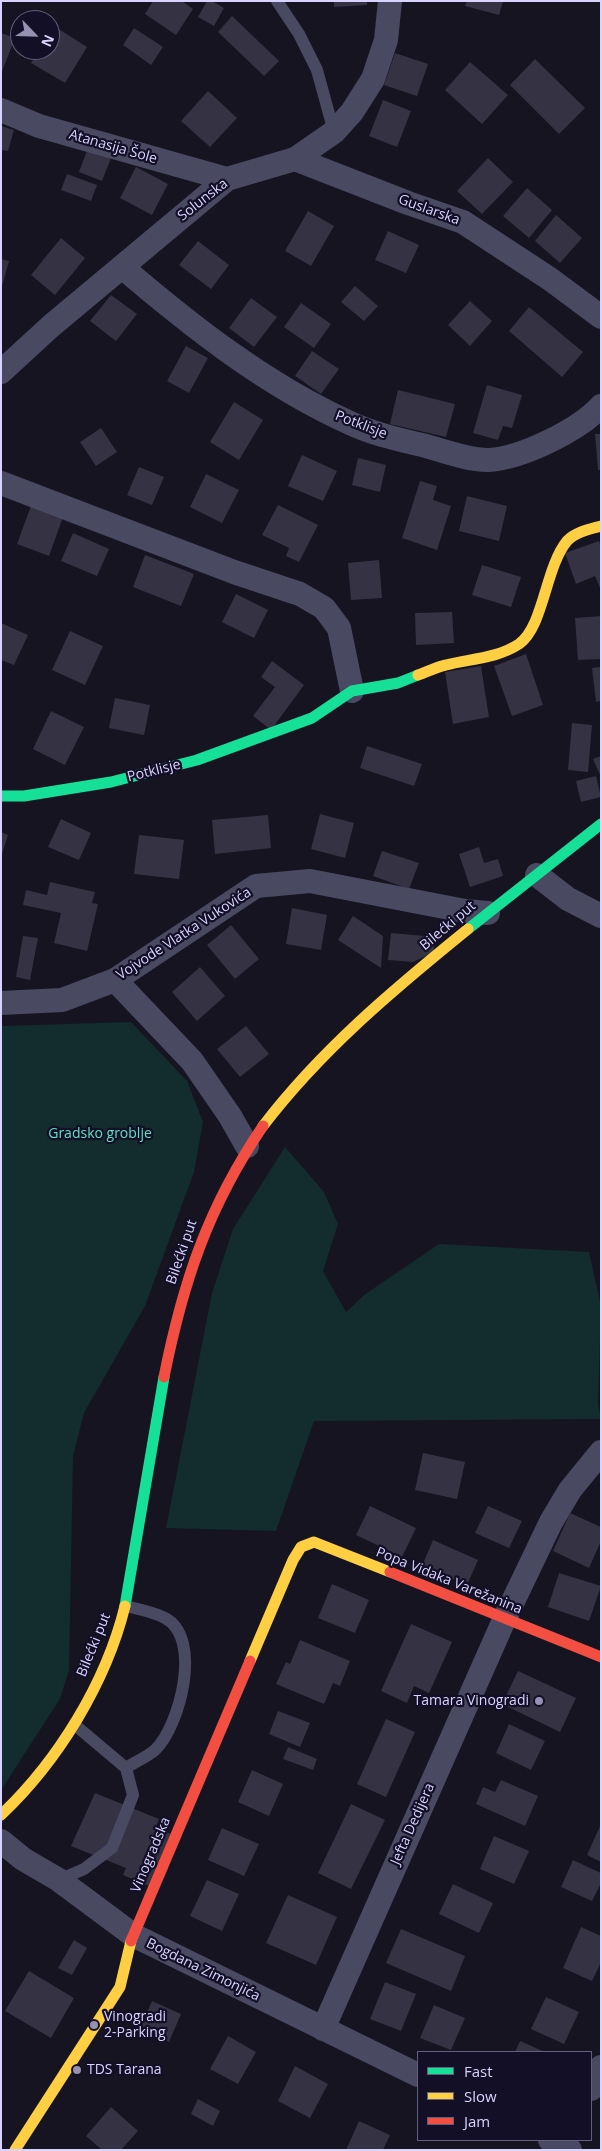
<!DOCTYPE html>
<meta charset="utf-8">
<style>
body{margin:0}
#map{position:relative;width:602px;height:2151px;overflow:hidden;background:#161421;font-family:"Open Sans",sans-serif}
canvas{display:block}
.frame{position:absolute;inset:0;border:2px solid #d9d4ff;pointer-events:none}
.legend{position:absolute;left:417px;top:2051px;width:175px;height:90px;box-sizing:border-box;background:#130f26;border:1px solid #625e7d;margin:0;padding:6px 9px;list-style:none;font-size:15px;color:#d9d4ff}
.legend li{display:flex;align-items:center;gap:10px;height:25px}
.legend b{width:25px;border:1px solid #625e7d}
.north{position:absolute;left:10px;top:10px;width:50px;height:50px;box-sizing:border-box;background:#130f26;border:1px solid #625e7d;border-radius:50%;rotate:114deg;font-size:14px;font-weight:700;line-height:20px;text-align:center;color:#d9d4ff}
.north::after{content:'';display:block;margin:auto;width:18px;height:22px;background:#9591b1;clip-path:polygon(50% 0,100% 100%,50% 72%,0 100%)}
</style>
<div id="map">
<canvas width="602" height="2151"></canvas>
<div class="frame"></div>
<ul class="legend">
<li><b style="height:6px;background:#16e098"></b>Fast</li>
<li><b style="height:6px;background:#ffcf43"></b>Slow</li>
<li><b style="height:6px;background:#f24e42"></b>Jam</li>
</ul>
<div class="north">N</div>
</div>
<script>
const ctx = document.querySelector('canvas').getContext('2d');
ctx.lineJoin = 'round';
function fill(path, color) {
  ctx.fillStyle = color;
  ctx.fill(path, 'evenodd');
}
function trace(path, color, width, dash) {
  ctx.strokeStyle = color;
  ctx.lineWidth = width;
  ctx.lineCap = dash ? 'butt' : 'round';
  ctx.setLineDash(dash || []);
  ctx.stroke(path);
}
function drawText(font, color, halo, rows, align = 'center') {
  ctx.font = font + ' "Open Sans",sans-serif';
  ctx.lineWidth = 4.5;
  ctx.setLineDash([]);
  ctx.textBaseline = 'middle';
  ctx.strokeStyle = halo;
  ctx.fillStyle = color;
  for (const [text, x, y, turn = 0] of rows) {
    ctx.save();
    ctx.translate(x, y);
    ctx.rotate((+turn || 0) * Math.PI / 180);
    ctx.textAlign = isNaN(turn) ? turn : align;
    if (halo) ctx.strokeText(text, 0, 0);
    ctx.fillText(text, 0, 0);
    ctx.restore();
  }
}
fill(new Path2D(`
 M131,1022L187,1081L203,1122L194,1172L145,1306L84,1413L73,1456L69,1670L60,1699L1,1790V1026Z
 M285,1147L324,1192L338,1224L323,1271L346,1312L364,1295L439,1244L589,1252L601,1306L598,1404L601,1419L314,1421L276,1531L166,1528L212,1293L233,1229Z`), '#132c2d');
fill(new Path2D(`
 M153,1H182L193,9L176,35L145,14Z
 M207,1H212L224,8L214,26L198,17Z
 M334,1H367V5L334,7Z
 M467,1H503L499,15L465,6Z
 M232,16L279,61L264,76L218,32Z
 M54,26L87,47L65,83L31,63L39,50H50V32Z
 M134,28L163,47L151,65L123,45Z
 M1,33L15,38L1,74Z
 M395,53L428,64L417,96L384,85Z
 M535,59L585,108L559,134L510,85Z
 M470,62L508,95L482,124L445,90Z
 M208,91L237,118L210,147L181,121Z
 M383,100L411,111L397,147L369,136Z
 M1,126L14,130L8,151L1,150Z
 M88,148L111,158L102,181L79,172Z
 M488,158L513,182L482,214L457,191Z
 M136,167L168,184L152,215L120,198Z
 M67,174L97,185L91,201L61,190Z
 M527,188L552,210L529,238L503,216Z
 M308,211L334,226L311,266L285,251Z
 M556,215L582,238L560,263L535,241Z
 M388,231L419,245L406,273L375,260Z
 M61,238L85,258L55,295L31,275Z
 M198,241L229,265L211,289L179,265Z
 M1,259L9,261L2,286H1Z
 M355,286L378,306L364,321L341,302Z
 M111,295L137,314L116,341L90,321Z
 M251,298L277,317L254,347L229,328Z
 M470,301L492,321L470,346L448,325Z
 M301,303L331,324L314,348L284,327Z
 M529,307L583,352L562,377L509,331Z
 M186,346L208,358L189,393L167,381Z
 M312,351L339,369L321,394L295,376Z
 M487,385L522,395L512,428L503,426L498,440L473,433Z
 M398,390L455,404L446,437L390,424Z
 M234,402L263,420L239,460L210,442Z
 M101,428L117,452L96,466L80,442Z
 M595,434H601V470H598Z
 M302,455L337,471L323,501L288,486Z
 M358,458L386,465L380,492L352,485Z
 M139,467L164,477L152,505L127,495Z
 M206,474L239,490L222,523L190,507Z
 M420,481L437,486L433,500L451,506L437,550L402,538Z
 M467,496L507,506L499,541L459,531Z
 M278,505L318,525L299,562L286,556L289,548L262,535Z
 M31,506L63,517L49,556L17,544Z
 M73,533L109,549L97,576L61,561Z
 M599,541L601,546V590L595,576L576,584L565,553Z
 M145,555L194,574L181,606L133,587Z
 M379,560L382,598L351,600L348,563Z
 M482,565L521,577L511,607L472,595Z
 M236,594L268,610L254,638L222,622Z
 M452,612L454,643L416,645L415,613Z
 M601,616V659L578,660L575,618Z
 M1,623L28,635L14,665L1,660Z
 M70,631L103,646L85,685L52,670Z
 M526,654L543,705L512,716L494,666Z
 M272,661L304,685L271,730L253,716L275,687L261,677Z
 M481,666L489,717L453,724L445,672Z
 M601,667V701L596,702L592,668Z
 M115,698L150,705L144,735L109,728Z
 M51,711L84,727L65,765L33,749Z
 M572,723L592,725L588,772L568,770Z
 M367,746L422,764L414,786L360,768Z
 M601,756V777L593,759Z
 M596,776L601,797L581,802L576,781Z
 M320,814L354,823L345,858L311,849Z
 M268,815L271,848L215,854L212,820Z
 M61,819L91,833L79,860L48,847Z
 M1,832L8,835L2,854H1Z
 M139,835L184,840L179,879L134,874Z
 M479,847L484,863L498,859L503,876L470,887L459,854Z
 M382,851L419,863L409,889L373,876Z
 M50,882L95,892L92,903L98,904L87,951L54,943L61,913L23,905L26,890L47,895Z
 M292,908L327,915L321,950L286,944Z
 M353,916L383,936L381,968L338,940Z
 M231,925L259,959L235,979L207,945Z
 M391,933L436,937L433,953L413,962L388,960Z
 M23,936L38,938L30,980L16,977Z
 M200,967L225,996L197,1021L172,992Z
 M246,1026L269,1054L240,1077L217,1049Z
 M423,1453L465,1462L457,1499L415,1490Z
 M370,1506L416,1528L402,1557L356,1535Z
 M488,1506L522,1521L509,1548L475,1533Z
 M570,1513L601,1527V1541L589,1568L553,1551Z
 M433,1540L478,1560L467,1585L422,1566Z
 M559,1573L601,1586L589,1621L548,1607Z
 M332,1584L369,1600L355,1633L318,1618Z
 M411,1624L452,1642L429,1693L414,1686L407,1703L381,1691Z
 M300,1640L350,1661L340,1686L333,1683L324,1704L276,1684L286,1662L290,1664Z
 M518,1671L576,1698L560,1732L502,1704Z
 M278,1711L310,1723L300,1747L269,1734Z
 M386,1719L415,1732L386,1797L357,1784Z
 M509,1724L545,1741L531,1770L496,1753Z
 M288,1747L317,1759L313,1770L283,1759Z
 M252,1770L283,1784L269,1816L238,1802Z
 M501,1780L538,1796L525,1826L476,1804L483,1787L495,1792Z
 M95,1793L159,1819L156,1827L171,1834L149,1886L123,1875L126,1868L71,1846Z
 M351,1804L385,1820L351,1889L318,1873Z
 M601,1824V1862L587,1855Z
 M222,1828L259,1844L244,1876L208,1860Z
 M494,1836L529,1851L514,1884L480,1869Z
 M573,1860L601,1873V1883L592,1901L561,1887Z
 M207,1880L239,1894L222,1931L190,1916Z
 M453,1884L493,1903L479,1933L439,1914Z
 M288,1895L337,1917L316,1965L266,1943Z
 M581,1927L601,1936V1962L592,1981L563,1968Z
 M401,1929L465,1956L451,1991L386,1963Z
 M74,1940L87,1948L72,1975L58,1968Z
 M29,1971L74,1998L51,2038L5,2011Z
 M385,1982L416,1994L401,2031L370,2019Z
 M546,1997L579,2012L564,2044L531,2029Z
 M152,2001L181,2014L169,2042L140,2029Z
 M434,2005L465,2018L451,2050L420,2038Z
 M228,2036L256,2052L238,2084L210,2069Z
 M520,2041L545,2052H515Z
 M295,2066L328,2084L310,2118L278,2101Z
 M198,2099L220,2111L213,2126L191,2114Z
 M111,2107L138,2131L121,2150H102L86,2136Z
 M359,2121L390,2135L383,2150H346Z`), '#343243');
trace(new Path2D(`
 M277,1L299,34L317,70L334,132
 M125,1606C138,1609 154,1612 165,1618C203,1638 180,1726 155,1750C147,1757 135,1762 126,1768
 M59,1880L84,1869L112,1848L133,1795L126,1768L75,1725`), '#4a4962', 12);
trace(new Path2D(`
 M1,110L39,126L227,179
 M295,159L408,203L463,222L550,279L601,317
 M122,267C191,326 266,385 350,423C373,434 401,440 426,446C443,451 472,461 489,460C522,458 579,430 601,406
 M1,372L51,326L227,179L295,159L334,132L352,112L373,79L386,40L390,1
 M1,483L234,572L300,594L324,608L339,628L352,691
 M537,875L568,899L601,916
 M115,980L192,1061L230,1116L247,1146
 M1,1003L62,1000L115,980L256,886L310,881L465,911L488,913
 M1,1841L23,1859L59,1880L133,1935L418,2075
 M323,2029L504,1620L551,1522L570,1490L601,1452
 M591,2089L601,2067
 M550,2140L570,2150`), '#4a4962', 24);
trace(new Path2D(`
 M1,796H24L111,782L197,760L312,718L352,691L398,683L418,675
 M468,929L601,824
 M125,1606L164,1377`), '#16e098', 11);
trace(new Path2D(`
 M418,675C427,672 436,667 446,665C470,659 498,658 519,644C544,626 545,568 567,541C575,532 590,529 601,526
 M263,1126C321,1050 394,989 468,929
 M250,1661L293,1560L301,1547L314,1542L390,1572
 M1,1815C58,1761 106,1683 125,1606
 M15,2150L120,1987L131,1941`), '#ffcf43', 11);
trace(new Path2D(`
 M164,1377C183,1282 208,1207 263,1126
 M390,1572L601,1657
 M131,1941L250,1661`), '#f24e42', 11);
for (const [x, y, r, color] of [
 [539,1701,5,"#9591b1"],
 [94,2025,5,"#9591b1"],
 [77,2070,5,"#9591b1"]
]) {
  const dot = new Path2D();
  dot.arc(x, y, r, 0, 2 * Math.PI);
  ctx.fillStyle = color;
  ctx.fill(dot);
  trace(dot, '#130f26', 2);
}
drawText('14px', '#d9d4ff', '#130f26', [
 ["Atanasija Šole",113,147,16],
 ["Solunska",203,200,-38],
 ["Guslarska",429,210,20],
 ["Potklisje",361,425,21],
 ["Potklisje",154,771,-14],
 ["Bilećki put",448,926,-40],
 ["Vojvode Vlatka Vukovića",184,934,-33],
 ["Bilećki put",182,1252,-71],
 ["Popa Vidaka Varežanina",449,1581,22],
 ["Bilećki put",94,1645,-68],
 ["Jefta Dedijera",413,1824,-66],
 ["Vinogradska",151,1855,-67],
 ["Bogdana Zimonjića",203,1970,26]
]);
drawText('14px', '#5fe0c0', '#130f26', [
 ["Gradsko groblje",100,1134]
]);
drawText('14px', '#d9d4ff', '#130f26', [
 ["Tamara Vinogradi",529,1701,"right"],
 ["Vinogradi",104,2017],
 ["2-Parking",104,2033],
 ["TDS Tarana",87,2070]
], 'left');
</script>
